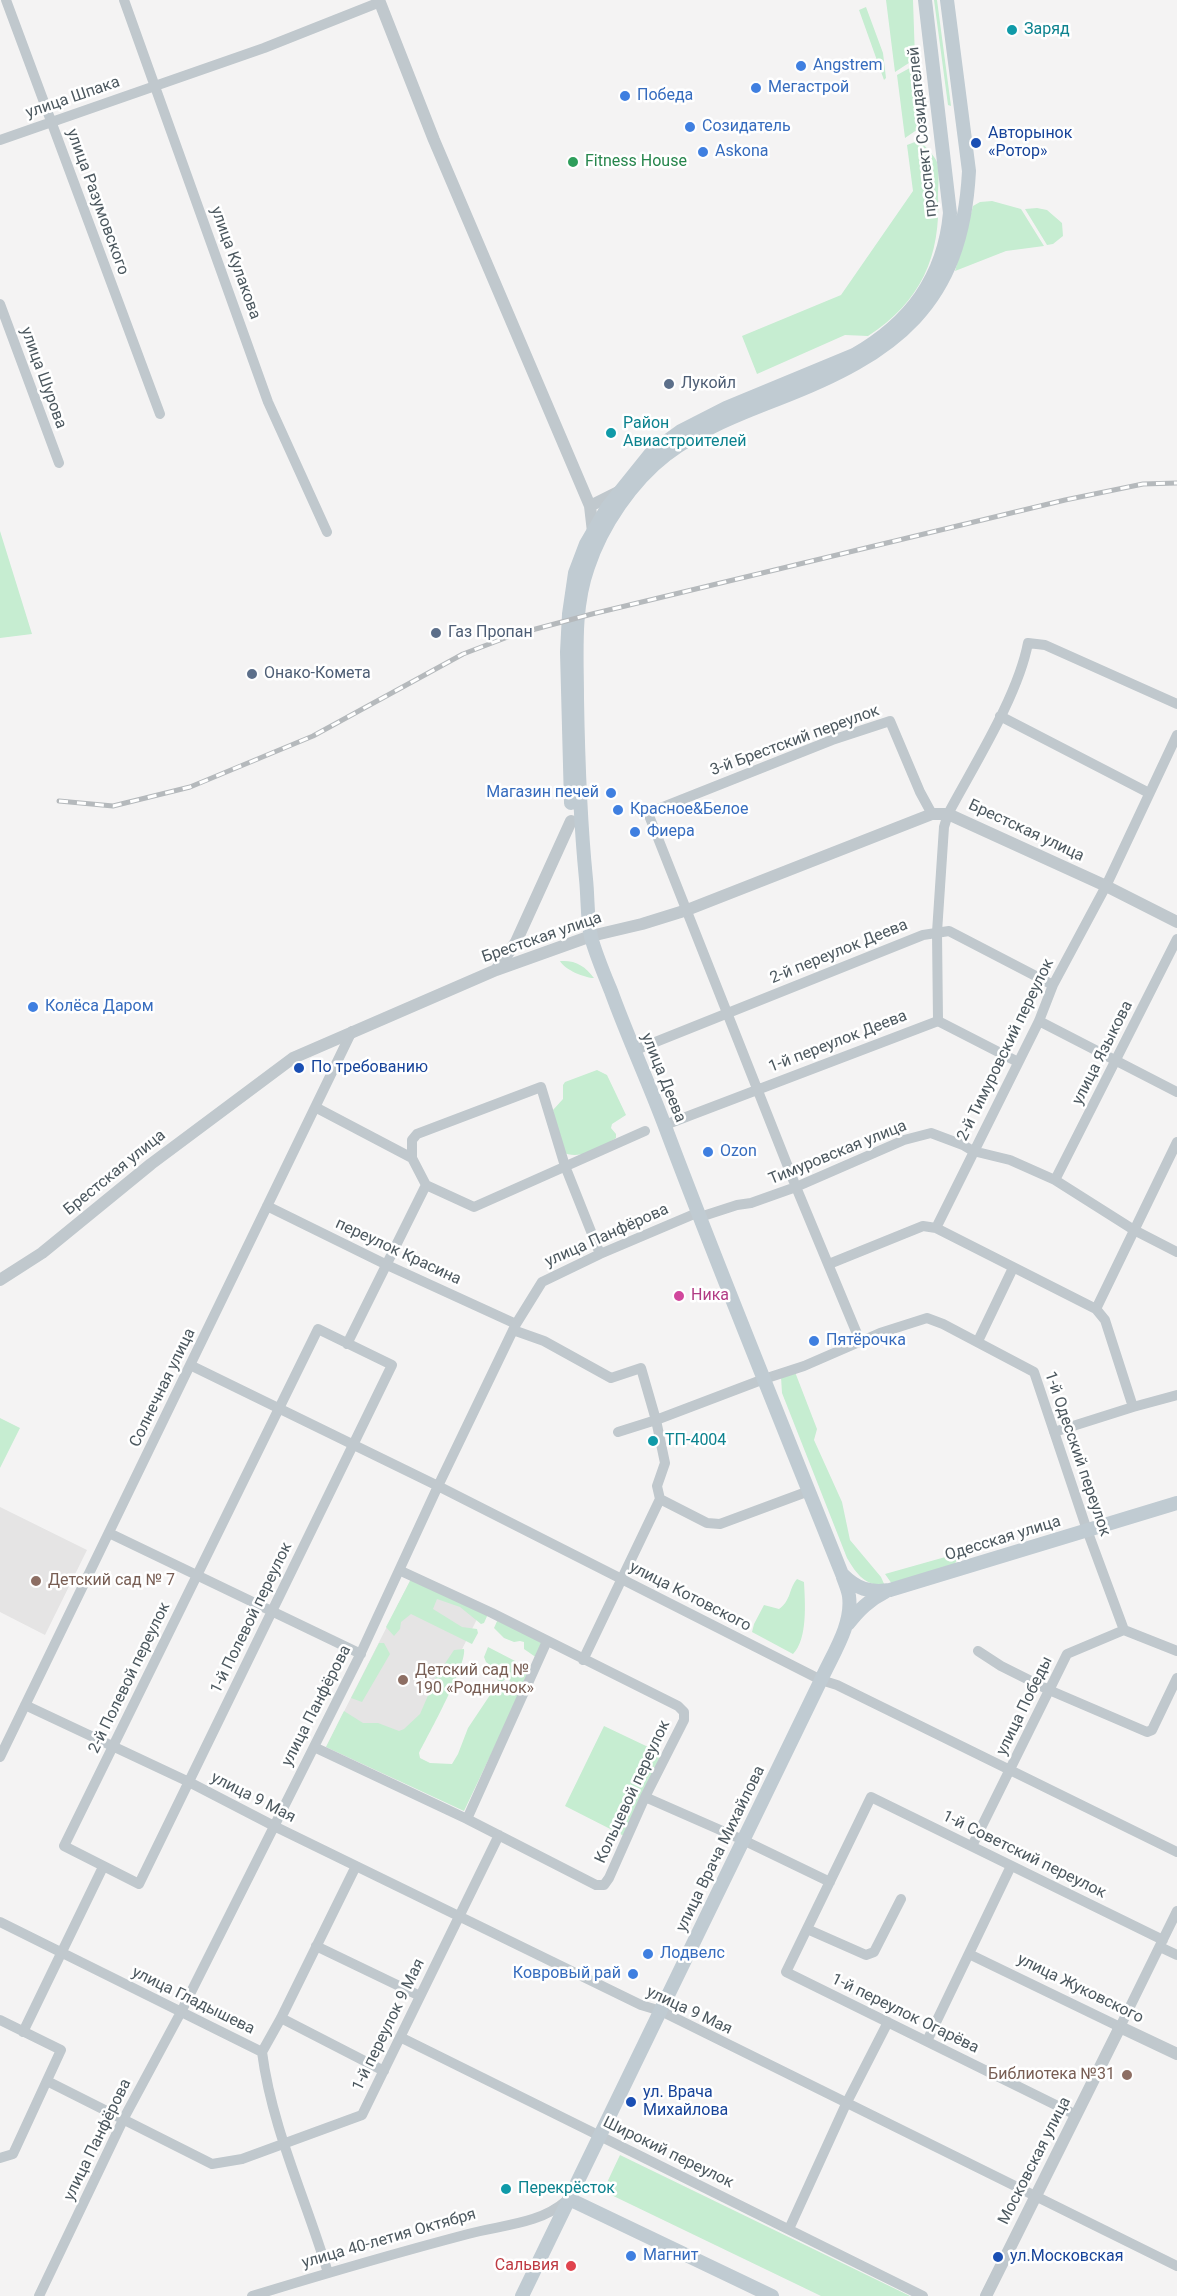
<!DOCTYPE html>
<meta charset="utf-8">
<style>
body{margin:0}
canvas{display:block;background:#f4f3f3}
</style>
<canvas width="1177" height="2296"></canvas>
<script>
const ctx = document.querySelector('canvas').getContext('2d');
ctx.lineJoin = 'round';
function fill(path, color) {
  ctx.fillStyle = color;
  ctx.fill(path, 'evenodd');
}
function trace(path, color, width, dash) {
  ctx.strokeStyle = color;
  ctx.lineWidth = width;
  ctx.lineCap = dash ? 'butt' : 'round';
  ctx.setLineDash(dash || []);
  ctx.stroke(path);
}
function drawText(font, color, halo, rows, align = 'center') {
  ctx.font = font + ' Roboto,sans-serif';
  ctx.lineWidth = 5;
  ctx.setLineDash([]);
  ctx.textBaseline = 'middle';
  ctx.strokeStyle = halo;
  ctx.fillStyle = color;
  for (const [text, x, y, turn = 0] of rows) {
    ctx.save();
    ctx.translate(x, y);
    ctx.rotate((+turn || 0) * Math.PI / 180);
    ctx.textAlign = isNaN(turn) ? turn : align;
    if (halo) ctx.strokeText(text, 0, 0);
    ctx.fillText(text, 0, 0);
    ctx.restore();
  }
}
fill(new Path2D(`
 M0,1507L87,1550L45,1635L0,1612Z
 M411,1579L481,1611L397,1780L326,1747Z`), '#e5e4e4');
fill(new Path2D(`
 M886,0H913L915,59L895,72Z
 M934,0H937L951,106L948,105Z
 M866,7L883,53L886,78L884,80L859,10Z
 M917,64L924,125L905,138L897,75Z
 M920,140C925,147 934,155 937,162C940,172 938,185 938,195C941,256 921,302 868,336L845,335L757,374L742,336L841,295L913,191L907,145Z
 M992,201L1021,209L1044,246L1006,251L955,271L973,206L980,202Z
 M1037,208L1047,210L1062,223L1063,236L1053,244L1047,245L1025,209Z
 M0,531L32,634L0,638Z
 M560,961C576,960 585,966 594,978C585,978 565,970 560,961Z
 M597,1070L607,1075L626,1115L612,1124L611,1128L616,1134V1138C601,1148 579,1161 562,1152L553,1110L563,1099V1085L565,1082Z
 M795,1372L817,1429L814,1440L842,1502L850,1540L881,1577L885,1586C865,1585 857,1575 847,1558L782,1393L781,1377Z
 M0,1418L20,1428L0,1468Z
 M956,1554L958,1559L953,1566L892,1584L885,1574Z
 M411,1579L488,1614L484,1623L481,1624L460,1607L437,1599L433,1609L462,1627L477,1629L478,1633L472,1644L411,1614L401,1622L400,1629L394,1636L386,1627Z
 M797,1579L804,1582C805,1602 808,1639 793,1654L752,1632L754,1624L764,1605L779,1609C791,1601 789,1588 797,1579Z
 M498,1619L545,1640L537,1658L524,1649V1642L520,1641L514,1642L504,1638L494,1628Z
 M379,1643H384L390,1654L362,1702L351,1698Z
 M488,1647L517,1662L533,1666L464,1811L326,1747L344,1711L363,1723H378L399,1731L404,1729L420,1714L436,1677L454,1650L464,1649C467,1665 428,1735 419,1753L420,1758L430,1763L452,1764L458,1754L468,1728L492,1692L503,1689L511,1682L507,1678L502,1682L497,1680L495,1669L486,1662L484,1657Z
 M604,1726L665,1755L624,1836L565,1806Z
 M620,2155L910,2296H821L603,2191Z`), '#c6edd1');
trace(new Path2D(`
 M6,0L160,414
 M124,0L268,402L327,532
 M0,140L264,48L380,2
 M0,304L59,463
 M1000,716L1149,793
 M938,1021L937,932L944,827L948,814C974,765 1018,696 1028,643L1045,645L1177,704
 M1039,1021L1177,1092
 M633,1051L923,935L949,931L1053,985
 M315,1107L412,1158
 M665,1125L938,1021L1018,1062
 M1055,1180L1177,939
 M267,1206L387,1265L516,1324
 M700,1217L737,1205L751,1203L796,1187L904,1140L931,1133L963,1145L973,1151L1010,1160L1055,1180L1134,1230L1177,1252
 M936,1228L1039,1021L1053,985L1106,886L1177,735
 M600,1254L565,1166L541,1087L417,1134L412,1140V1158L426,1185L474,1207L645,1131
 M829,1264L923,1226L936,1228L1096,1309L1105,1320L1133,1407
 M1096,1309L1177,1142
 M318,1329L392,1365L139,1884L64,1846Z
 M513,1330L544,1341L611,1378L641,1368L656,1420L665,1463L657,1486L660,1499
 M860,1341L796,1187L648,813L832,740L890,721L920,792L932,814
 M978,1341L1013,1268
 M347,1344L426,1185
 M190,1365L438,1486L821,1680L837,1685L1177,1852
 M618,1432L656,1420L764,1379L804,1366L880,1333L927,1318L943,1324L1034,1372L1087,1530L1124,1630
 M1054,1432L1133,1407L1177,1395
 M660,1499L707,1523L720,1524L809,1491
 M109,1533L361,1654
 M978,1651L1001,1666L1049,1690L1147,1732L1152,1730L1177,1678
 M583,1660L660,1499
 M25,1705L189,1782L274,1826L641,2005L661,2011L1177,2266
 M314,1747L467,1819L596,1885H604L609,1878L645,1797L684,1720V1712L678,1706L492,1613L401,1571
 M0,1757L352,1031
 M645,1797L743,1840L830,1882
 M467,1819L547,1641
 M972,1846L1067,1654L1124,1630L1177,1651
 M0,1922L262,2052
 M807,1929L866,1955L874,1952L901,1899
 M316,1946L420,1996
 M1160,1947L1177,1955
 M969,1954L1120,2027L1177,1911
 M281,2018L384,2071
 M0,2020L61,2050L13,2154L0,2158
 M23,2032L103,1867
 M400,2037L923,2296
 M927,2041L1011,1866
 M262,2052C272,2129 306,2199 328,2273
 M262,2052L281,2018L356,1866
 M47,2081L212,2164L242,2159L362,2115L499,1835
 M1076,2115L786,1972L871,1797L1163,1940
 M789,2229L846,2104L888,2022
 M39,2296L124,2118L181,2012L359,1657L438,1486L516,1324L542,1282L600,1254L699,1212
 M252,2296C324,2274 396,2253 468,2234C501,2225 540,2224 566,2201`), '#c0c8cd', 10);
trace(new Path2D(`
 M379,0L434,140L590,506L593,532
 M590,506L618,492
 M496,970L516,942L571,821
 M0,1280L42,1253L151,1164L293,1058L496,970L591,936L642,924L687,910L932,814H948L1106,886L1177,922
 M986,2296L1120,2027L1177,2054`), '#c0c8cd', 12);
trace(new Path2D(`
 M571,803L567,652L569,614L575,573L586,544L607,508L652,452L681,431L726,408L854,355C910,323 944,278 950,213L925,0
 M842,1574C857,1589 869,1593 890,1590L1177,1503
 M848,1624C859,1610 869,1600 885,1592
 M569,2199L772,2296
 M522,2296L821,1680C832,1655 853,1625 849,1596C848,1589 844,1581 842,1574C783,1426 722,1278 666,1129C649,1083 628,1038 611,991C604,974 596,955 591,937C587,919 588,898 586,879C580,819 578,759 577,698C577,655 573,609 588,567C602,525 632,481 667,454C701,429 739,414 778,399C895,354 962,305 969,171L947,0`), '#c0cbd2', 14);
const rail = new Path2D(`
 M59,801L113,806L190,787L313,736L463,654L513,635L592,614L1065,500L1143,484L1177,483`);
trace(rail, '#b5b9bc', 5);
trace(rail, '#fff', 3, [9]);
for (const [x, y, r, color] of [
 [1012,30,6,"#0f9aa8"],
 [801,66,6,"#3f7fe0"],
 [756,88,6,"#3f7fe0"],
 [625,96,6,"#3f7fe0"],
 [690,127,6,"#3f7fe0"],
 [976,143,6,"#1a4fb4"],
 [703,152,6,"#3f7fe0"],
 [573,162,6,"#2e9e5b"],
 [669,384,6,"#5c6f8a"],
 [611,433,6,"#0f9aa8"],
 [436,633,6,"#5c6f8a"],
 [252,674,6,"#5c6f8a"],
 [611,793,6,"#3f7fe0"],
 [618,810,6,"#3f7fe0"],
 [635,832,6,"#3f7fe0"],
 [33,1007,6,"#3f7fe0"],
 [299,1068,6,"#1a4fb4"],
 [708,1152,6,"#3f7fe0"],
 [679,1296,6,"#d1479c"],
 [814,1341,6,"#3f7fe0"],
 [653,1441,6,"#0f9aa8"],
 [36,1581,6,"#8d6e63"],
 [403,1680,6,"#8d6e63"],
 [648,1954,6,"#3f7fe0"],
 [633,1974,6,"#3f7fe0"],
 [1127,2075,6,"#8d6e63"],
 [631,2102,6,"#1a4fb4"],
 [506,2189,6,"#0f9aa8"],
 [631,2256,6,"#3f7fe0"],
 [998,2257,6,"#1a4fb4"],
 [571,2266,6,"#e0444e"]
]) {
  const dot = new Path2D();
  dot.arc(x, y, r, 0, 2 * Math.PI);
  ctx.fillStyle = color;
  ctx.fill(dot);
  trace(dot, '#fff', 2);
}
drawText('16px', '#0d838f', '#fff', [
 ["Заряд",1024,30],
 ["Район",623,424],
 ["Авиастроителей",623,442],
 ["ТП-4004",665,1441],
 ["Перекрёсток",518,2189]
], 'left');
drawText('16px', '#366cbe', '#fff', [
 ["Angstrem",813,66],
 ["Мегастрой",768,88],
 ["Победа",637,96],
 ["Созидатель",702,127],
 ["Askona",715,152],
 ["Магазин печей",599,793,"right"],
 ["Красное&Белое",630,810],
 ["Фиера",647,832],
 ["Колёса Даром",45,1007],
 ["Ozon",720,1152],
 ["Пятёрочка",826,1341],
 ["Лодвелс",660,1954],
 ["Ковровый рай",621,1974,"right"],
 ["Магнит",643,2256]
], 'left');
drawText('16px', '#4c585f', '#fff', [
 ["улица Шпака",73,98,-19],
 ["проспект Созидателей",923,132,-96],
 ["улица Разумовского",97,202,70],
 ["улица Кулакова",235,263,70],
 ["улица Шурова",43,378,70],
 ["3-й Брестский переулок",795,741,-20],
 ["Брестская улица",1026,831,25],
 ["Брестская улица",542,938,-19],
 ["2-й переулок Деева",839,952,-22],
 ["1-й переулок Деева",838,1042,-21],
 ["2-й Тимуровский переулок",1006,1050,-64],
 ["улица Языкова",1103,1053,-63],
 ["улица Деева",663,1078,68],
 ["Тимуровская улица",838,1153,-22],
 ["Брестская улица",115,1173,-39],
 ["улица Панфёрова",607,1236,-24],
 ["переулок Красина",398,1252,25],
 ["Солнечная улица",163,1388,-64],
 ["1-й Одесский переулок",1077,1454,71],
 ["Одесская улица",1003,1539,-17],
 ["улица Котовского",690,1597,27],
 ["1-й Полевой переулок",252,1618,-64],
 ["2-й Полевой переулок",130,1678,-64],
 ["улица Панфёрова",317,1706,-63],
 ["улица Победы",1025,1706,-64],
 ["Кольцевой переулок",633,1792,-65],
 ["улица 9 Мая",253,1798,27],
 ["улица Врача Михайлова",721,1849,-64],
 ["1-й Советский переулок",1024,1855,26],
 ["улица Жуковского",1080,1989,26],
 ["улица Гладышева",193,2001,26],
 ["улица 9 Мая",689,2011,25],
 ["1-й переулок Огарёва",905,2014,26],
 ["1-й переулок 9 Мая",389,2025,-64],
 ["улица Панфёрова",98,2140,-64],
 ["Широкий переулок",668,2153,26],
 ["Московская улица",1035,2161,-63],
 ["улица 40-летия Октября",389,2239,-16]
]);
drawText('16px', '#164399', '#fff', [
 ["Авторынок",988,134],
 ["«Ротор»",988,152],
 ["По требованию",311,1068],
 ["ул. Врача",643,2093],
 ["Михайлова",643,2111],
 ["ул.Московская",1010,2257]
], 'left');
drawText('16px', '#27864d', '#fff', [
 ["Fitness House",585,162]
], 'left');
drawText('16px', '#4e5e75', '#fff', [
 ["Лукойл",681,384],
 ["Газ Пропан",448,633],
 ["Онако-Комета",264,674]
], 'left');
drawText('16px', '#b23c85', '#fff', [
 ["Ника",691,1296]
], 'left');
drawText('16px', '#785e54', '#fff', [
 ["Детский сад № 7",48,1581],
 ["Детский сад №",415,1671],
 ["190 «Родничок»",415,1689],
 ["Библиотека №31",1115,2075,"right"]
], 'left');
drawText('16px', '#be3a42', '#fff', [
 ["Сальвия",559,2266]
], 'right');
</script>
